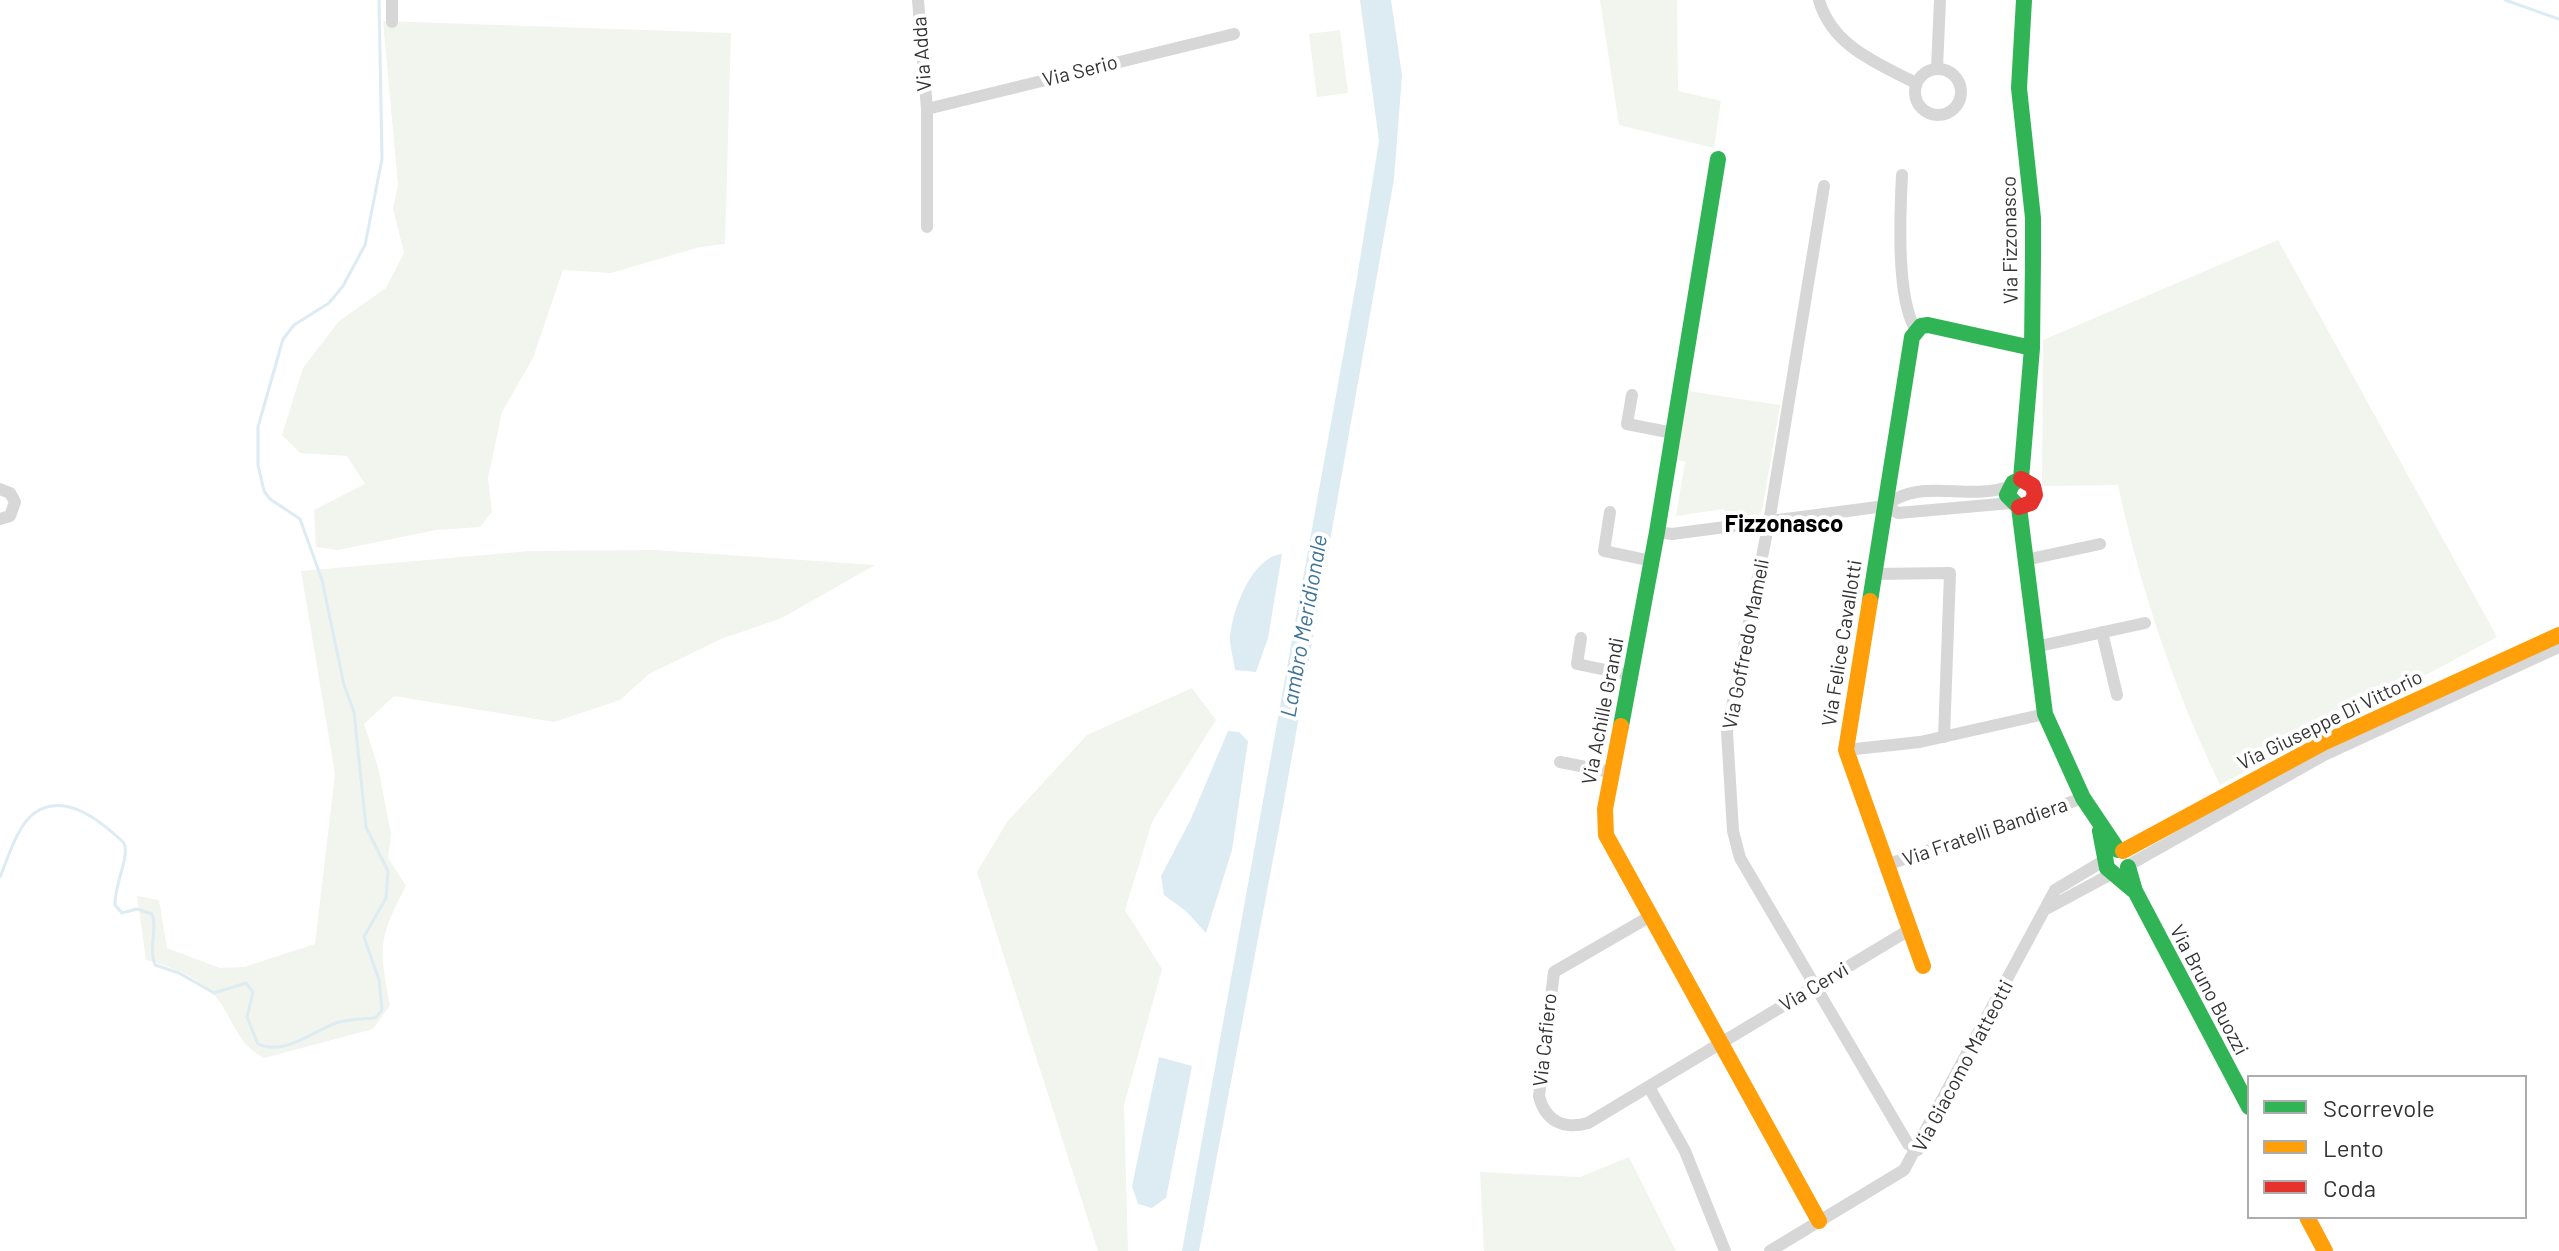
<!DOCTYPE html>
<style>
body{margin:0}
#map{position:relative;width:2559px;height:1251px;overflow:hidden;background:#fff;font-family:Barlow,sans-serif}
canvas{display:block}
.legend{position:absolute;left:2247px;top:1075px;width:280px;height:144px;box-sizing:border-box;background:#fff;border:2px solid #adadad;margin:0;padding:10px 14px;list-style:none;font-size:24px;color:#333}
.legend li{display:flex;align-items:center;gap:16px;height:40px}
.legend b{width:40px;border:2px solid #adadad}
</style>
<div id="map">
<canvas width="2559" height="1251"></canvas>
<ul class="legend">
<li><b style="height:10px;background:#30b455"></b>Scorrevole</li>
<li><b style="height:10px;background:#ff9f0a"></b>Lento</li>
<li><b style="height:10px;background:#e5322d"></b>Coda</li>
</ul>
</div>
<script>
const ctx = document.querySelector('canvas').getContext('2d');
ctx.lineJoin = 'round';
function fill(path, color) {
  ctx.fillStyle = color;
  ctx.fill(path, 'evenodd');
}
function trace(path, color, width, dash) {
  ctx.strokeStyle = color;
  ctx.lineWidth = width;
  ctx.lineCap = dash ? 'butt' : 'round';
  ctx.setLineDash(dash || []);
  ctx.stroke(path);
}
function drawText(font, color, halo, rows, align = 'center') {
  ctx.font = font + ' Barlow,sans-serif';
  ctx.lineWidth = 8;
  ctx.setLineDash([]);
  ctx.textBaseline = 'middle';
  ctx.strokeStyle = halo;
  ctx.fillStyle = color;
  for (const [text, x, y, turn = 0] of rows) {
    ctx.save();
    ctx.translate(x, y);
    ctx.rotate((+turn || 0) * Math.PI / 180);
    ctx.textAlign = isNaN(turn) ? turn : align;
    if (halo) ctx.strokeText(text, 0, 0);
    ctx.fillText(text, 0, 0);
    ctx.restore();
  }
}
fill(new Path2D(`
 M1600,0H1677L1678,91L1721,101L1714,148L1619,125Z
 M383,21L731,33L725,244L700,247L611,273L563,270L533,358L502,412L488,478L492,512L480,527L436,530L338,550L316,547L314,510L365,484L347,456L300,453L282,435L303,368L339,321L386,288L404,253L393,208L398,185Z
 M1340,30L1348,93L1317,97L1309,34Z
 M2278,240L2497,637L2220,785C2174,690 2140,587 2118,485L2042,486L2043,340Z
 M1688,391L1780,405L1762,511L1758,515L1727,520L1724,509L1676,516L1685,462L1675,459Z
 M656,550L875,565L782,618L721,639L649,674L620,700L554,722L394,696L364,724L378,767L391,834L388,858L406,886C378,939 379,947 390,1005L373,1029L264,1058C233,1041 235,1018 214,995C194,975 172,967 146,960L137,896L159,900L167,948L220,968L244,967L315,944L335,774L301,571L530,551Z
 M1192,688L1216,720L1152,822L1125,910L1162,969L1124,1105L1128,1251H1098L977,872L1007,822L1087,735Z
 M1629,1157L1676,1251H1484L1480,1172L1580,1177Z`), '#f1f5ed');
fill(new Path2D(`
 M1360,0H1391L1402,75L1394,179L1284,801L1199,1251H1182L1356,284L1379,141Z
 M1282,554L1268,638L1256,672L1235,670C1234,660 1230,648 1230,639C1232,610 1252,557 1282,554Z
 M1228,731L1239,732L1248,741L1232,850L1206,933L1186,911L1164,895L1161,876L1190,821Z
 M1159,1057L1192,1066L1166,1198L1152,1208L1138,1204L1132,1186Z`), '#ddebf3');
trace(new Path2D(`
 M2505,0L2559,19
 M0,877C8,858 18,823 36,812C67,792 103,823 124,843C130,857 114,885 115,905L122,913L137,909L152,914C158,929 148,946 155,965L179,973L214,993L246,983L253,992L247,1017L258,1044C285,1056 311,1032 336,1023C348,1019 362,1019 375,1018L382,1010L379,980L364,937L386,898L388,871L366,827L354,712L344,685L322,580L300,519L270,499L264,491L258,465V427L283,339L294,325L329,303L343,286L365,245L382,159L379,0`), '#ddebf3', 3);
trace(new Path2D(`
 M392,0V22
 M918,0L927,109V227
 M1819,0C1832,46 1877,63 1916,83
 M1937,68L1940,0
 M1915 92a23 23 0 1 1 46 0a23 23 0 1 1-46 0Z
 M927,109L1234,34
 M1902,175C1900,214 1896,299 1916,330
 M1824,186L1769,522L1727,732L1733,831L1740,858L1908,1144L1918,1150
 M1632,395L1627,424L1673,433
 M2010,486C1969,502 1921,476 1885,506L1898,513L2011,503
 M0,489L10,493L15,502L10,516L0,519
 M1610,512L1604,551L1652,561
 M1657,532L1672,534L1885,506
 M2025,560L2100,544
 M1873,574L1950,573L1944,737
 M2102,632L2117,695
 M1581,638L1577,664L1630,675
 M2035,647L2145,623
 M1846,750L1920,742L2045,714
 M1560,762L1611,772
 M1886,865L2083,798
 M2129,865L2324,755L2559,647
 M2048,908L2113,873
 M1649,917L1554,972L1539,1096C1545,1121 1564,1130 1588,1123L1909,930
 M1649,1087L1685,1151L1725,1251
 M1770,1251L1904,1170L2055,890L2105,860`), '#d7d7d7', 12);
trace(new Path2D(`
 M2021,479L2032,348L2033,258V218L2019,88L2024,0
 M2021,479L2013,483L2007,495L2019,507L2045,714L2083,798L2118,850
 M1870,601L1912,337L1921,326L1928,325L2032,348
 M1621,726L1657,532L1718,159
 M2100,831L2107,868L2133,890
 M2128,867L2135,891L2249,1107`), '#30b455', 16);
trace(new Path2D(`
 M1870,601L1846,750L1923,966
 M1621,726L1605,809L1606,835L1819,1221
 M2123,851L2323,743L2559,635
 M2307,1217L2325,1251`), '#ff9f0a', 16);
trace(new Path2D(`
 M2019,507L2031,503L2035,495L2033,486L2021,479`), '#e5322d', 16);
drawText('20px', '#333', '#fff', [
 ["Via Adda",922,54,-94],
 ["Via Serio",1080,71,-14],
 ["Via Fizzonasco",2010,240,-91],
 ["Via Felice Cavallotti",1842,643,-81],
 ["Via Goffredo Mameli",1746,644,-79],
 ["Via Achille Grandi",1603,711,-79],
 ["Via Giuseppe Di Vittorio",2330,720,-26],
 ["Via Fratelli Bandiera",1985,832,-19],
 ["Via Cervi",1814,987,-31],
 ["Via Bruno Buozzi",2209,990,62],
 ["Via Cafiero",1545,1040,-84],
 ["Via Giacomo Matteotti",1963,1066,-62]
]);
drawText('italic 22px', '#3f7597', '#fff', [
 ["Lambro Meridionale",1304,626,-80]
]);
drawText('bold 24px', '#000', '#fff', [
 ["Fizzonasco",1784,524]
]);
</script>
